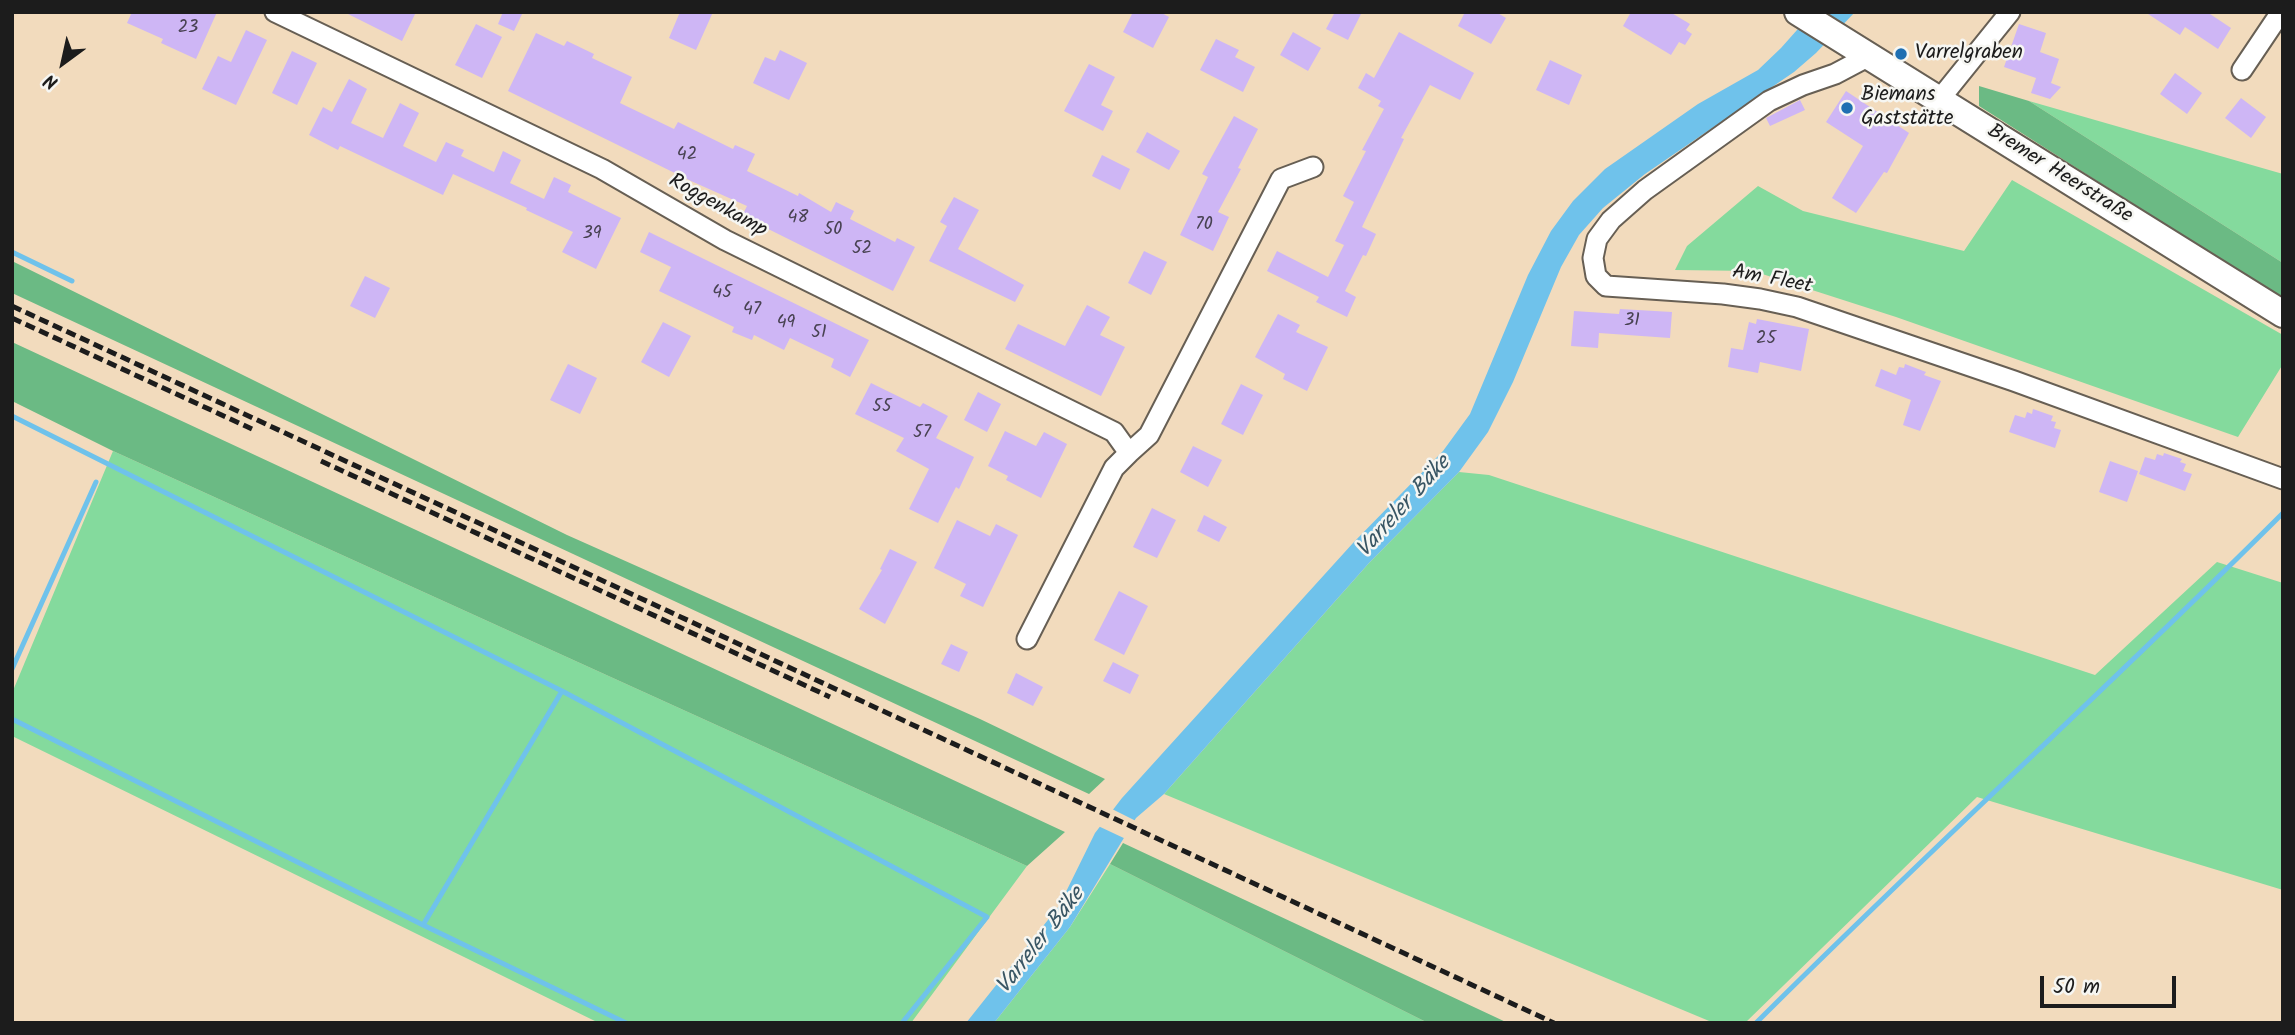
<!DOCTYPE html>
<meta charset="utf-8">
<style>
body{margin:0}
#map{position:relative;width:2295px;height:1035px;overflow:hidden;background:#f2dbbd;font-family:Kalam,sans-serif}
canvas{display:block}
.frame{position:absolute;inset:0;border:14px solid #1c1c1c;pointer-events:none}
.north{position:absolute;left:28px;top:28px;width:70px;height:70px;-webkit-text-stroke:5px #f6f6f2;paint-order:stroke;rotate:213deg;font-size:19px;font-weight:700;line-height:28px;text-align:center;color:#1c1c1c}
.north::after{content:'';display:block;margin:auto;width:24px;height:32px;background:#1c1c1c;clip-path:polygon(50% 0,100% 100%,50% 72%,0 100%)}
.scale{position:absolute;left:2040px;top:976px;width:136px;height:32px;box-sizing:border-box;border:4px solid #1c1c1c;border-top:0;padding-left:9px;font-size:21px;line-height:24px;white-space:nowrap;color:#1c1c1c;-webkit-text-stroke:5px #f6f6f2;paint-order:stroke}
</style>
<div id="map">
<canvas width="2295" height="1035"></canvas>
<div class="frame"></div>
<div class="north">N</div>
<div class="scale">50 m</div>
</div>
<script>
const ctx = document.querySelector('canvas').getContext('2d');
ctx.lineJoin = 'round';
function fill(path, color) {
  ctx.fillStyle = color;
  ctx.fill(path, 'evenodd');
}
function trace(path, color, width, dash) {
  ctx.strokeStyle = color;
  ctx.lineWidth = width;
  ctx.lineCap = dash ? 'butt' : 'round';
  ctx.setLineDash(dash || []);
  ctx.stroke(path);
}
function drawText(font, color, halo, rows, align = 'center') {
  ctx.font = font + ' Kalam,sans-serif';
  ctx.lineWidth = 5;
  ctx.setLineDash([]);
  ctx.textBaseline = 'middle';
  ctx.strokeStyle = halo;
  ctx.fillStyle = color;
  for (const [text, x, y, turn = 0] of rows) {
    ctx.save();
    ctx.translate(x, y);
    ctx.rotate((+turn || 0) * Math.PI / 180);
    ctx.textAlign = isNaN(turn) ? turn : align;
    if (halo) ctx.strokeText(text, 0, 0);
    ctx.fillText(text, 0, 0);
    ctx.restore();
  }
}
fill(new Path2D(`
 M2029,101L2283,174V263Z
 M2012,180L2283,335V364L2238,437L1896,317L1753,271L1675,270L1687,246L1758,186L1803,211L1964,251Z
 M113,451L1027,866L911,1023H599L12,736V693Z
 M1459,472L1489,475L2095,675L2217,562L2283,583V890L1977,797L1745,1023H1714L1164,794L1369,563Z
 M1110,864L1428,1023H994L1070,927Z`), '#84da9d');
fill(new Path2D(`
 M1979,86L2029,101L2283,263V299L1979,106Z
 M12,261L567,535L980,719L1105,779L1089,794L12,293Z
 M12,342L1065,832L1027,866L113,451L12,401Z
 M1123,843L1508,1023H1428L1110,864Z`), '#6bba84');
fill(new Path2D(`
 M1813,12H1855L1816,53L1794,72L1645,174L1603,208L1579,235L1561,267L1513,382L1488,432L1459,472L1369,563L1164,794L1136,818L1070,927L994,1023H966L1059,906L1095,833L1122,798L1353,543L1443,451L1470,414L1528,275L1551,231L1573,201L1605,169L1698,104L1758,70L1781,48Z`), '#6fc2eb');
fill(new Path2D(`
 M1110,808L1138,822L1128,840L1096,825Z`), '#f2dbbd');
trace(new Path2D(`
 M12,252L72,281
 M12,416L562,691L987,917L902,1023
 M12,669L96,482
 M12,719L423,925L626,1023
 M423,925L562,691
 M1756,1023C1929,850 2110,686 2283,513`), '#6fc2eb', 5);
fill(new Path2D(`
 M132,12H217L196,59L161,43L163,39L127,23Z
 M344,12H416L402,41Z
 M503,12H523L514,31L498,24Z
 M680,12H713L696,50L669,38Z
 M1133,12H1160L1169,17L1153,48L1123,32Z
 M1335,12H1362L1348,40L1326,29Z
 M1465,12H1496L1506,18L1491,44L1458,26Z
 M1631,12H1670L1690,24L1686,30L1692,34L1685,45L1679,42L1671,55L1623,26Z
 M2145,12H2207L2231,28L2218,49L2185,27L2180,35Z
 M476,24L502,37L482,78L455,65Z
 M2019,24L2046,33L2040,52L2059,59L2051,83L2061,87L2050,99L2031,93L2036,78L2004,67Z
 M246,30L267,40L236,105L202,89L218,56L231,62Z
 M1293,32L1321,48L1308,71L1280,55Z
 M1399,32L1474,73L1460,100L1430,85L1401,138L1404,139L1362,227L1376,234L1366,256L1363,255L1345,291L1356,297L1347,317L1316,302L1319,297L1267,271L1277,251L1328,277L1344,245L1335,241L1354,202L1343,196L1366,151L1362,150L1384,109L1378,106L1381,101L1358,88L1366,73L1374,78Z
 M536,33L564,46L567,41L594,54L592,58L632,77L620,103L674,129L678,122L733,149L735,145L755,154L747,171L798,196L799,193L831,212L836,202L854,211L850,219L895,242L897,238L915,247L893,291L742,216L747,206L691,181L508,91Z
 M1216,39L1239,50L1235,57L1255,67L1243,92L1200,70Z
 M780,50L807,63L789,100L753,83L765,57L775,61Z
 M292,51L317,63L297,105L272,93Z
 M1550,60L1582,75L1569,105L1536,90Z
 M1089,64L1115,77L1101,105L1113,111L1103,131L1064,111Z
 M2175,73L2202,93L2187,114L2160,94Z
 M349,79L367,89L351,123L383,138L400,103L419,113L403,146L436,162L446,142L464,150L461,156L494,172L503,151L521,160L510,183L544,199L554,177L571,185L568,192L621,218L596,269L562,252L573,232L526,210L527,208L453,174L443,195L340,146L338,150L309,135L323,107L332,112Z
 M1846,91L1909,133L1887,173L1884,172L1856,213L1832,198L1863,146L1826,122Z
 M2241,98L2266,117L2251,138L2225,118Z
 M1800,100L1805,110L1770,126L1766,118Z
 M1234,116L1258,129L1238,168L1241,169L1218,212L1229,217L1213,251L1180,235L1208,177L1202,174Z
 M1147,132L1180,151L1169,170L1136,152Z
 M1102,155L1130,169L1120,190L1092,176Z
 M954,197L979,210L958,249L1024,285L1015,302L929,261L947,226L940,222Z
 M649,232L869,340L850,377L831,367L834,359L790,338L784,350L754,335L752,340L732,332L734,327L659,291L671,267L640,252Z
 M1144,251L1167,262L1151,295L1128,283Z
 M365,276L390,288L375,318L350,306Z
 M1087,305L1110,317L1100,335L1125,347L1101,396L1005,349L1018,324L1065,346Z
 M1620,309L1672,312L1670,338L1599,333L1598,348L1571,346L1574,311L1619,314Z
 M1278,314L1300,325L1296,332L1328,347L1307,391L1283,379L1285,374L1255,357Z
 M1757,319L1809,329L1801,371L1760,362L1758,373L1728,367L1731,348L1743,350L1749,322L1756,324Z
 M663,322L691,336L669,377L641,362Z
 M568,364L597,378L580,414L550,400Z
 M1905,364L1926,372L1924,375L1941,381L1920,431L1903,425L1911,400L1875,386L1881,369L1896,375L1899,367L1904,368Z
 M871,383L920,407L923,403L948,416L936,438L974,457L959,489L956,487L938,523L909,509L929,469L896,451L904,438L855,414Z
 M1241,384L1263,395L1243,435L1221,424Z
 M978,392L1001,404L987,432L964,420Z
 M2033,409L2053,416L2051,421L2056,422L2054,428L2061,430L2055,448L2009,432L2015,415L2025,418L2027,412L2032,414Z
 M1005,431L1036,446L1044,432L1067,444L1041,498L1006,480L1008,476L988,466Z
 M1193,446L1222,460L1208,487L1180,472Z
 M2164,453L2182,459L2180,462L2186,464L2183,471L2192,474L2185,491L2139,474L2145,457L2155,460L2157,454L2163,456Z
 M2110,461L2138,471L2127,502L2099,492Z
 M1152,508L1176,520L1157,558L1133,547Z
 M1204,515L1227,527L1219,542L1197,531Z
 M957,520L990,536L996,524L1018,535L983,607L960,596L966,584L934,568Z
 M890,549L917,562L885,624L859,609L882,570L880,569Z
 M1119,591L1148,606L1124,655L1094,640Z
 M951,644L968,652L959,672L941,664Z
 M1113,662L1139,675L1130,694L1103,681Z
 M1016,673L1043,687L1033,706L1007,693Z`), '#ceb6f5');
const street = new Path2D(`
 M275,12L602,169L725,240L1114,432L1129,453L1149,435L1281,179L1313,167
 M1869,56L1835,74L1803,85L1769,101L1645,190L1611,220L1597,239L1593,258L1596,276L1606,286L1723,294L1760,299L1797,307L2014,381L2283,479
 M2242,70L2281,12
 M1939,100L2010,12
 M1027,639L1114,468L1129,453`);
const secondary = new Path2D(`
 M1798,12L2283,314`);
trace(street, '#675f54', 23);
trace(secondary, '#675f54', 30);
trace(street, '#fff', 19);
trace(secondary, '#fff', 26);
trace(new Path2D(`
 M12,306L1554,1023
 M12,318L252,429
 M321,461L830,697`), '#1c1c1c', 5, [10, 5]);
for (const [x, y, r, color] of [
 [1901,54,7,"#1f6fb2"],
 [1847,108,7,"#1f6fb2"]
]) {
  const dot = new Path2D();
  dot.arc(x, y, r, 0, 2 * Math.PI);
  ctx.fillStyle = color;
  ctx.fill(dot);
  trace(dot, '#f6f6f2', 2.5);
}
drawText('18px', '#484252', null, [
 ["23",188,29],
 ["42",687,156],
 ["48",798,219],
 ["70",1204,226],
 ["50",833,231],
 ["39",592,235],
 ["52",862,250],
 ["45",722,294],
 ["47",752,311],
 ["31",1632,322],
 ["49",786,324],
 ["51",819,334],
 ["25",1766,340],
 ["55",882,408],
 ["57",922,434]
]);
drawText('21px', '#1c1c1c', '#f6f6f2', [
 ["Varrelgraben",1915,54],
 ["Biemans",1861,96],
 ["Gaststätte",1861,120]
], 'left');
drawText('21px', '#1c1c1c', '#f6f6f2', [
 ["Bremer Heerstraße",2059,175,32],
 ["Roggenkamp",717,207,29],
 ["Am Fleet",1772,281,11]
]);
drawText('italic 23px', '#395664', '#f6f6f2', [
 ["Varreler Bäke",1405,508,-48],
 ["Varreler Bäke",1042,942,-52]
]);
</script>
